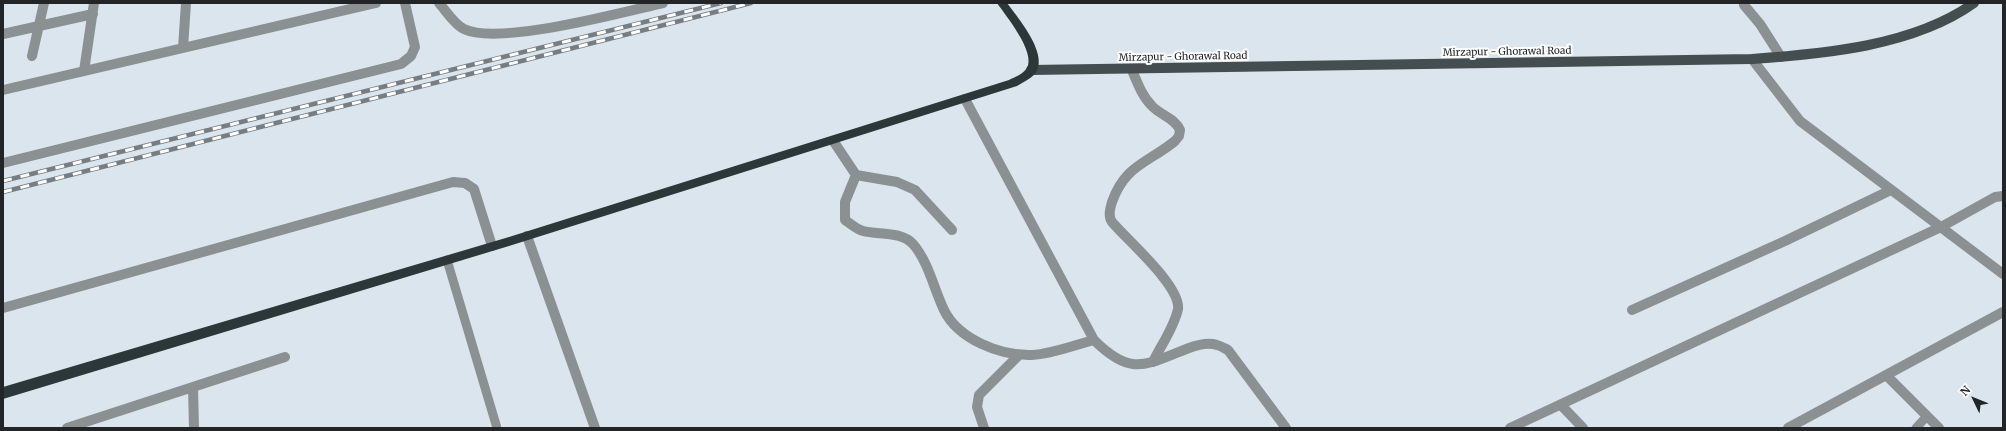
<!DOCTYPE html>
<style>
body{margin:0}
#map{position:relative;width:2006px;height:431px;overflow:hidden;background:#dae5ed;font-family:Merriweather,serif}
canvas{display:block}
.frame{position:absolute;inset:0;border:4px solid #212528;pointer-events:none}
.north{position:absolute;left:1954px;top:379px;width:40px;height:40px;-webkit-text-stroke:3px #fff;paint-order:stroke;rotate:313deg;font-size:11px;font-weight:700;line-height:16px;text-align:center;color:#212528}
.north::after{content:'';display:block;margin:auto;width:14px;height:18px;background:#212528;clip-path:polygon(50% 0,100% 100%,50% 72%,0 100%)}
</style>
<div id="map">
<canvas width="2006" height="431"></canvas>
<div class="frame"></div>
<div class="north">N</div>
</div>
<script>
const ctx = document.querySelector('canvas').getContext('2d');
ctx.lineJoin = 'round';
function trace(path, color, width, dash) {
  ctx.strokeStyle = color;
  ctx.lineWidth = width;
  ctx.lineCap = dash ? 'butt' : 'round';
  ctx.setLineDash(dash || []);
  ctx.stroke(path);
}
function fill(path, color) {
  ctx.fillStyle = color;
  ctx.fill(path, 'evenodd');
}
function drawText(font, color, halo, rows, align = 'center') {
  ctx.font = font + ' Merriweather,serif';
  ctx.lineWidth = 4;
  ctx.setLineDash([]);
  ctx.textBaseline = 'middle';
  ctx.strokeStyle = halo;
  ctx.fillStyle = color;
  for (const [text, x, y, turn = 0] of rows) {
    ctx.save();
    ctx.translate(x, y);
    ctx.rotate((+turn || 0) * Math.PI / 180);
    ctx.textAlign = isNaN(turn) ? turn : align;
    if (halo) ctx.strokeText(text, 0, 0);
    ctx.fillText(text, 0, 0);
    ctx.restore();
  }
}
trace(new Path2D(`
 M447,260L497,428
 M1916,428L1927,416`), '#8b9192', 9);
trace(new Path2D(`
 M439,3C446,11 455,25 464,29C498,46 623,12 663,3
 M1745,3L1744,5L1760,24L1781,57
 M3,34L93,14
 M183,48L186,3
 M32,56L44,3
 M1752,59L1800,121L2003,274
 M1132,70C1137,82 1142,96 1152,106C1160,115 1175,118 1180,130L1179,136L1175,141C1148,163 1125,165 1112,202C1110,209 1108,216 1112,222C1127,240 1181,286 1178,309C1174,328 1161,345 1153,362
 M84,71L94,3
 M3,90L376,3
 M965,99L1094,340C1132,378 1146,364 1189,348C1197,345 1208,342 1217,345C1221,346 1224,348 1228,350L1286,428
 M834,142L856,175L845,202V220C851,224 856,229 863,231C878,235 901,231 913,244C928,261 934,289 944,310C958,339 1000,356 1032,355C1053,354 1074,345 1094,340
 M3,163L401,64L411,56L415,47L405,3
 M856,175L897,182L915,190L952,230
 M527,236L595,428
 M3,308L453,182L465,183L474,189L492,246
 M1632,310L1785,241L1891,190
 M1887,376L1939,428
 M193,387L194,428
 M1561,405L1583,428
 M67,428L285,357
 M984,428L977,407L979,395L1019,355
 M1510,428L1941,227L1995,197L2003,196
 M1788,428L2003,312`), '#8b9192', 10);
trace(new Path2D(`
 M1031,70L1752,59C1824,54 1914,46 1974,3`), '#444e50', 10);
fill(new Path2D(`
 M997,3H1007C1018,18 1050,55 1035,74C1030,79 1023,82 1017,86L509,246L3,399V387L509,237L1009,80C1015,77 1023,74 1027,68C1036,52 1006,16 997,3Z`), '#2c373a');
const rail = new Path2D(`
 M3,181L721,3
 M3,192L751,3`);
trace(rail, '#777e83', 4.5);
trace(rail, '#fff', 3, [9]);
drawText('10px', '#212528', '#fff', [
 ["Mirzapur - Ghorawal Road",1507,52,-1],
 ["Mirzapur - Ghorawal Road",1183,57,-1]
]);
</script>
